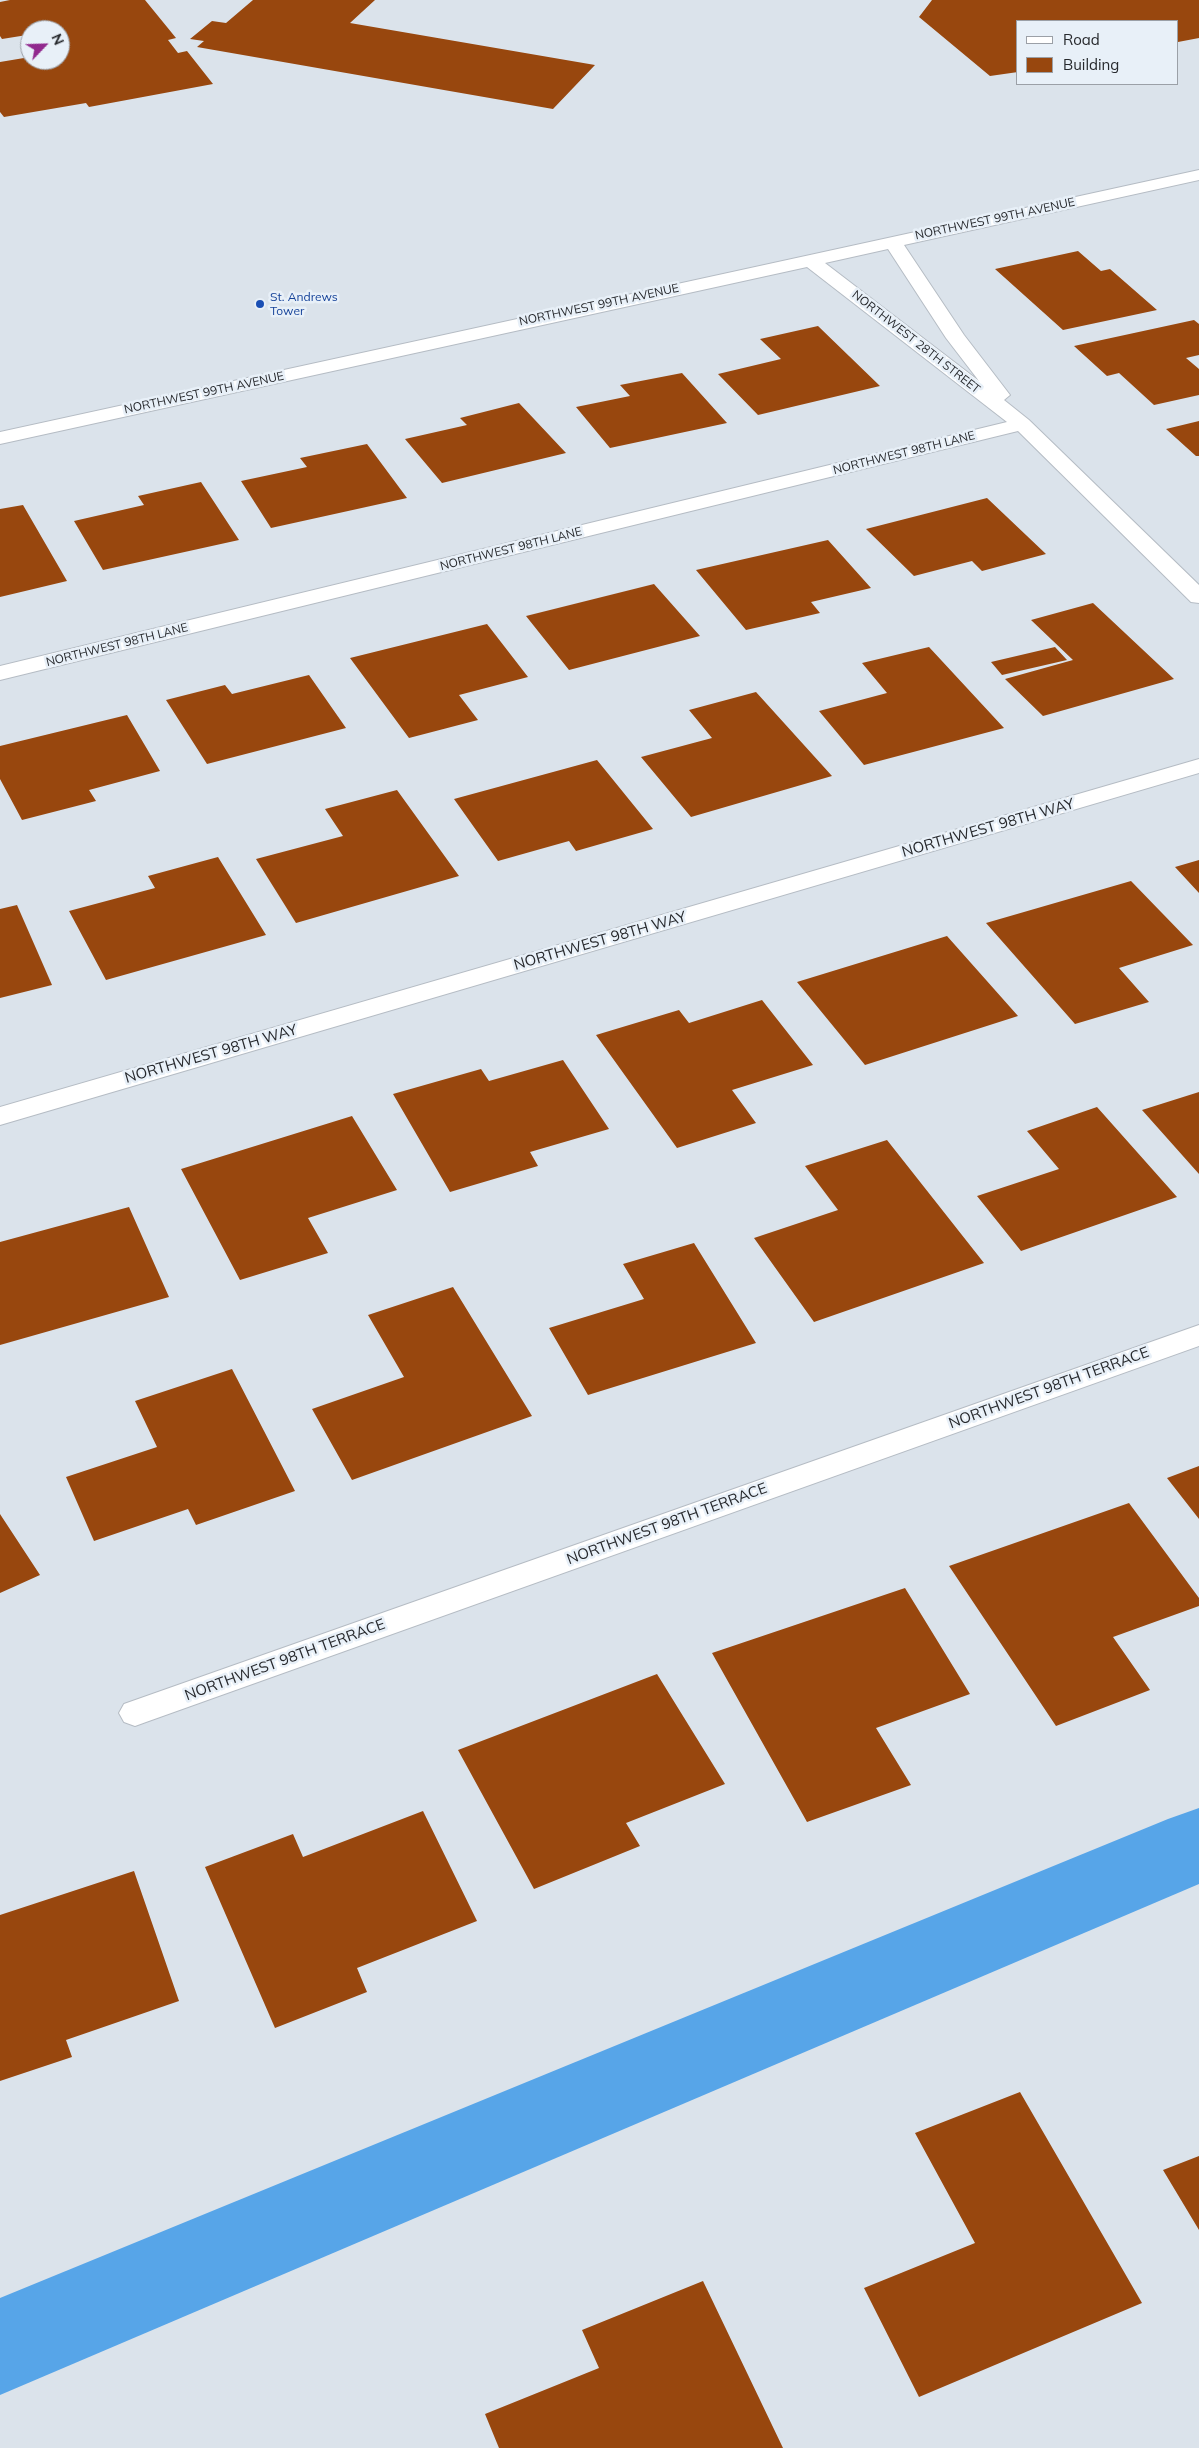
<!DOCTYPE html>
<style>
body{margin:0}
#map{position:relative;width:1199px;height:2448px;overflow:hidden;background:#dbe3eb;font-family:Mulish,sans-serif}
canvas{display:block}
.legend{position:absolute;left:1016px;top:20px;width:162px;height:65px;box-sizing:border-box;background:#e8f0f8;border:1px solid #9ba0a7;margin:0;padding:6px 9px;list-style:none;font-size:15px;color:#27292d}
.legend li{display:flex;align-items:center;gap:10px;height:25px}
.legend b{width:25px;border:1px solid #9ba0a7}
.north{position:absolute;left:20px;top:20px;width:50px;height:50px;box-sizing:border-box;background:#e8f0f8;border:1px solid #9ba0a7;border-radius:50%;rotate:66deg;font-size:14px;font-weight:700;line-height:20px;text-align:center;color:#27292d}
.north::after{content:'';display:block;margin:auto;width:18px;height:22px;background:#91298e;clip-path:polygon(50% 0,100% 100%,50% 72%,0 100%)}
</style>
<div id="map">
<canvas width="1199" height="2448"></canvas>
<ul class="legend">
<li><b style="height:6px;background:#fff"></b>Road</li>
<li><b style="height:14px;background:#98470e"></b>Building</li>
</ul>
<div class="north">N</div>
</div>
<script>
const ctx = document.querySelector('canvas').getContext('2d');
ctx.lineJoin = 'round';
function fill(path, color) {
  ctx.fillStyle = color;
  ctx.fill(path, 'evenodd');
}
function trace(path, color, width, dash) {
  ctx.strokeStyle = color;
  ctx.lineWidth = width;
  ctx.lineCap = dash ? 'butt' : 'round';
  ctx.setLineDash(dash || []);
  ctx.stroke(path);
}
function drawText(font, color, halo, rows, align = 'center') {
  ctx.font = font + ' Mulish,sans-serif';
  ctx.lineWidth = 5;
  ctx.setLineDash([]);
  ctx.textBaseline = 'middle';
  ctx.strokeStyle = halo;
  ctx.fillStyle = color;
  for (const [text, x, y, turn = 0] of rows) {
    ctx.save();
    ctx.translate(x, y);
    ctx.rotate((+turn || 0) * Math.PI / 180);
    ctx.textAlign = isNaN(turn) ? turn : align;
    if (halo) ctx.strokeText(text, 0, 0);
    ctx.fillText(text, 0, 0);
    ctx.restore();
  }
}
fill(new Path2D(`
 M1199,1808V1884L0,2395V2298L1168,1819Z`), '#57a5e8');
fill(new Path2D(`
 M10,0H145L176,38L168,40L178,53L187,51L213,84L89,107L86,103L4,117L0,112V62L30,57V60H60V30H30V39L27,35L2,39L0,36V2Z
 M253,0H375L350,23L595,65L553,109L197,47L204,41L190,39L212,21L226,23Z
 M932,0H1199V38L1178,42V21H1018V72L990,76L919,17Z
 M1078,251L1101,271L1110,269L1157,310L1063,330L995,269Z
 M1194,320L1199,324V355L1186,358L1199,369V395L1154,405L1119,373L1107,376L1074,346Z
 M818,326L880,386L758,415L718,374L781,359L760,339Z
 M682,373L727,423L610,448L576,407L630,396L620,385Z
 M519,403L566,453L442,483L405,439L467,425L460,418Z
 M1199,421V456H1196L1166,429Z
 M367,444L407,498L271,528L241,481L307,467L300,458Z
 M201,482L239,540L103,570L74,521L144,505L138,496Z
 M987,498L1046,554L982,571L972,561L914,576L866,529Z
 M23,505L67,581L0,597V509Z
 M828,540L871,588L811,602L820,613L746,630L696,570Z
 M654,584L700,636L569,670L526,616Z
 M1093,603L1174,679L1043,716L1005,679L1073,660L1031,620Z
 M487,624L528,677L459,695L478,720L409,738L350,658Z
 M929,647L1004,728L864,765L819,711L887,693L862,663Z
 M1055,647L1067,660L1002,675L991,662Z
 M309,675L346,728L207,764L166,700L225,685L232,694Z
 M756,692L832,776L691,817L641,757L712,738L689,710Z
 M127,715L160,771L89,790L96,801L22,820L0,779V746Z
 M597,760L653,829L576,851L569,841L498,861L454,799Z
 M397,790L459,876L296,923L256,859L343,836L325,809Z
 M218,857L266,935L106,980L69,911L155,888L148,876Z
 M1199,860V893L1175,867Z
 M1131,881L1193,945L1119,968L1149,1002L1075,1024L986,923Z
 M17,905L52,985L0,998V909Z
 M947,936L1018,1016L865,1065L797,982Z
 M762,1000L813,1065L732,1090L756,1123L677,1148L596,1035L679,1010L689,1023Z
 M563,1060L609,1129L530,1152L538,1166L450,1192L393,1094L481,1069L489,1081Z
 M1199,1092V1174L1142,1110Z
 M1097,1107L1177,1197L1021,1251L977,1196L1059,1169L1027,1131Z
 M352,1116L397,1190L308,1218L328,1253L240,1280L181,1169Z
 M887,1140L984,1263L814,1322L754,1238L838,1210L805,1166Z
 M129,1207L169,1297L0,1345V1242Z
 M694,1243L756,1343L588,1395L549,1328L644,1299L623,1264Z
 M453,1287L532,1416L352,1480L312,1409L404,1377L368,1315Z
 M232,1369L295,1491L196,1525L188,1509L94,1541L66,1477L157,1447L135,1401Z
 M1199,1466V1519L1167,1478Z
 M1129,1503L1199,1598V1606L1113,1637L1150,1690L1056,1726L949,1566Z
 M0,1514L40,1575L0,1593Z
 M905,1588L970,1694L876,1728L911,1785L807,1822L712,1653Z
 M657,1674L725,1784L626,1823L640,1846L534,1889L458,1750Z
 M423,1811L477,1921L357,1968L367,1992L275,2028L205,1867L293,1834L303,1857Z
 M134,1871L179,2001L66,2040L72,2057L0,2081V1915Z
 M1020,2092L1142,2303L919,2397L864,2288L975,2243L915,2133Z
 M1199,2156V2230L1163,2170Z
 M703,2281L783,2448H499L485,2414L599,2368L582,2330Z`), '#98470e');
const minor = new Path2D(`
 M1199,170V180L904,245L964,335L1010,395L1004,400L1029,420L1199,585V603L1191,602L1018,431L0,680V666L1007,422L807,267L0,444V432ZM888,249L946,338L979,381L825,263Z
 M1199,759V773L0,1125V1107Z
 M1199,1325V1346L146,1722L135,1726L124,1722L119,1713L124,1704Z`);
trace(minor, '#b5bcc4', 2);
fill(minor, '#fff');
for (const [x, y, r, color] of [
 [260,304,5,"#1a4fb4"]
]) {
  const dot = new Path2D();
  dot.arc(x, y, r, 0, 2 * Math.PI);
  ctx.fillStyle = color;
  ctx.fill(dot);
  trace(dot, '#e8f0f8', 2);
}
drawText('12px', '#27292d', '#e8f0f8', [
 ["NORTHWEST 99TH AVENUE",995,219,-12],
 ["NORTHWEST 99TH AVENUE",599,305,-12],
 ["NORTHWEST 28TH STREET",916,342,38],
 ["NORTHWEST 99TH AVENUE",204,393,-12],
 ["NORTHWEST 98TH LANE",904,453,-14],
 ["NORTHWEST 98TH LANE",511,549,-14],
 ["NORTHWEST 98TH LANE",117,645,-14]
]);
drawText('12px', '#164399', '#e8f0f8', [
 ["St. Andrews",270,297],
 ["Tower",270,311]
], 'left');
drawText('15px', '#27292d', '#e8f0f8', [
 ["NORTHWEST 98TH WAY",988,828,-16],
 ["NORTHWEST 98TH WAY",600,941,-16],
 ["NORTHWEST 98TH WAY",211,1054,-16],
 ["NORTHWEST 98TH TERRACE",1049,1388,-20],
 ["NORTHWEST 98TH TERRACE",667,1524,-20],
 ["NORTHWEST 98TH TERRACE",285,1660,-20]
]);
</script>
